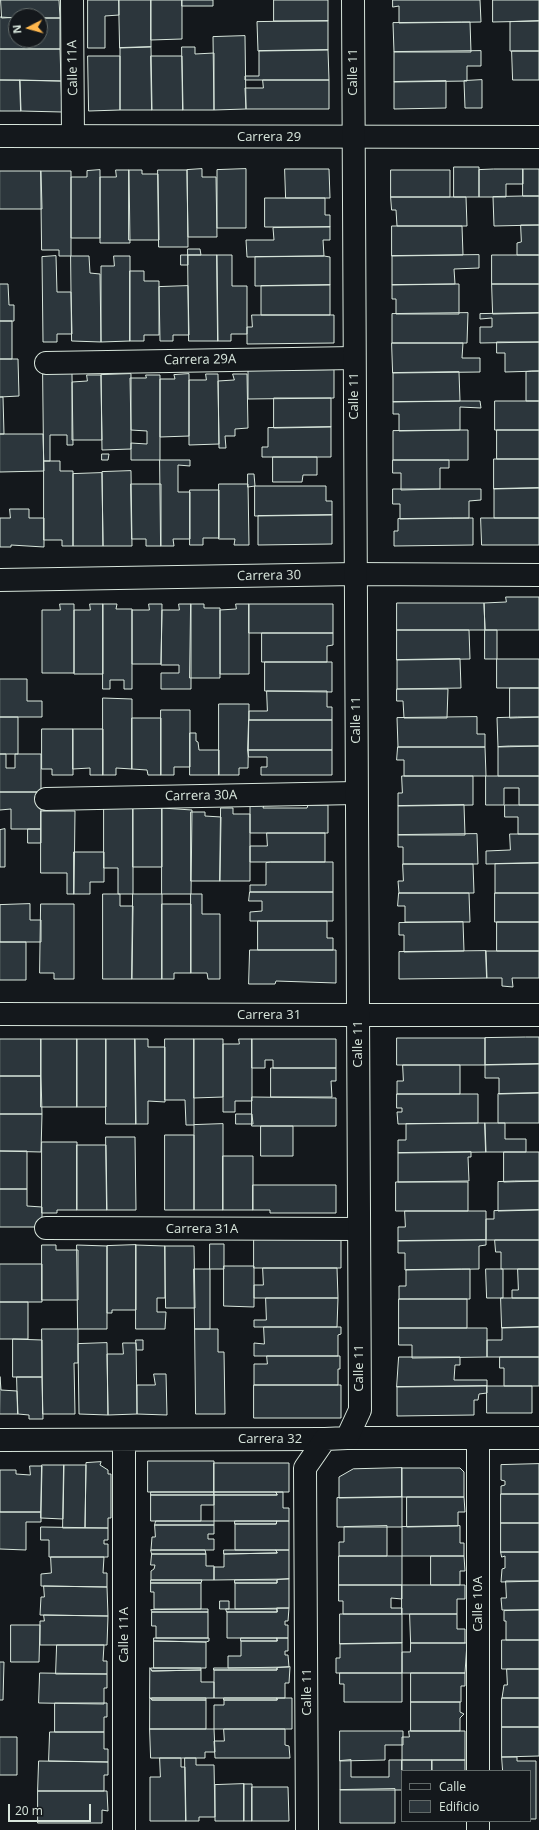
<!DOCTYPE html>
<style>
body{margin:0}
#map{position:relative;width:539px;height:1830px;overflow:hidden;background:#14181c;font-family:"Open Sans",sans-serif}
canvas{display:block}
.legend{position:absolute;left:401px;top:1770px;width:130px;height:52px;box-sizing:border-box;background:#14181c;border:1px solid #626a69;margin:0;padding:5px 7px;list-style:none;font-size:12px;color:#d8e6dc}
.legend li{display:flex;align-items:center;gap:8px;height:20px}
.legend b{width:20px;border:1px solid #626a69}
.north{position:absolute;left:8px;top:8px;width:40px;height:40px;box-sizing:border-box;background:#14181c;border:1px solid #626a69;border-radius:50%;rotate:264deg;font-size:11px;font-weight:700;line-height:16px;text-align:center;color:#d8e6dc}
.north::after{content:'';display:block;margin:auto;width:14px;height:18px;background:#ffb74d;clip-path:polygon(50% 0,100% 100%,50% 72%,0 100%)}
.scale{position:absolute;left:8px;top:1804px;width:83px;height:18px;box-sizing:border-box;border:2px solid #d8e6dc;border-top:0;padding-left:5px;font-size:12px;line-height:14px;white-space:nowrap;color:#d8e6dc;-webkit-text-stroke:3px #14181c;paint-order:stroke}
</style>
<div id="map">
<canvas width="539" height="1830"></canvas>
<ul class="legend">
<li><b style="height:5px;background:#14181c"></b>Calle</li>
<li><b style="height:11px;background:#2c363c"></b>Edificio</li>
</ul>
<div class="north">N</div>
<div class="scale">20 m</div>
</div>
<script>
const ctx = document.querySelector('canvas').getContext('2d');
ctx.lineJoin = 'round';
function fill(path, color) {
  ctx.fillStyle = color;
  ctx.fill(path, 'evenodd');
}
function trace(path, color, width, dash) {
  ctx.strokeStyle = color;
  ctx.lineWidth = width;
  ctx.lineCap = dash ? 'butt' : 'round';
  ctx.setLineDash(dash || []);
  ctx.stroke(path);
}
function drawText(font, color, halo, rows, align = 'center') {
  ctx.font = font + ' "Open Sans",sans-serif';
  ctx.lineWidth = 3;
  ctx.setLineDash([]);
  ctx.textBaseline = 'middle';
  ctx.strokeStyle = halo;
  ctx.fillStyle = color;
  for (const [text, x, y, turn = 0] of rows) {
    ctx.save();
    ctx.translate(x, y);
    ctx.rotate((+turn || 0) * Math.PI / 180);
    ctx.textAlign = isNaN(turn) ? turn : align;
    if (halo) ctx.strokeText(text, 0, 0);
    ctx.fillText(text, 0, 0);
    ctx.restore();
  }
}
const building = new Path2D(`
 M1,0H59L60,18H40V16L2,18Z
 M88,0H119V15L105,16V48H88Z
 M119,0H151V47L120,48Z
 M151,0H182V39L151,40Z
 M182,0H213V6H182Z
 M274,0H328V21H274Z
 M393,0H480L481,22L399,23V6L393,7Z
 M493,0H539V21L493,22Z
 M0,17L16,18V40H40V18H60V49H0Z
 M328,21V50L258,51L257,22Z
 M539,21V51H510V22Z
 M462,22H470L471,52H394L393,23Z
 M245,36L246,109L214,110L213,37Z
 M151,47L152,110H120V48Z
 M182,47H195V54L214,53V110H183Z
 M0,49H60L61,81L0,80Z
 M328,50L329,80H245V76H259V51Z
 M481,51V66H467V81L394,82V52Z
 M512,51H539V80H513Z
 M88,56H120V110L89,111Z
 M151,56H182L183,110H152Z
 M0,80H20L21,111H0Z
 M20,80L61,81L62,112L21,111Z
 M263,80H329V109H246L245,88H263Z
 M482,80V108H465L464,81Z
 M446,81V108L394,109V82Z
 M454,167H479V197H454Z
 M202,169V177H216L217,237H188L187,170Z
 M246,169V228H217V170Z
 M285,169H329L330,198H286Z
 M494,169H523V184H506V197H479V170Z
 M523,169H539V196H523Z
 M100,170V238H71V177H87V171Z
 M116,170H129L130,243H100V177H116Z
 M129,170H142V174H158L159,240H129Z
 M158,170H187L188,247H159Z
 M391,170H450V197H391Z
 M0,171H41L42,209H0Z
 M41,171H71V256H59V250H42Z
 M523,196H539V225L494,226L493,197Z
 M391,197H466L467,226H397L396,210H392Z
 M265,198H325V215H330V227H265Z
 M521,225H539V255H517V243L521,242Z
 M392,226H462L463,255L392,256Z
 M330,227V240H323L324,256L247,257L246,240H274L273,228Z
 M188,249H200L201,255H188Z
 M181,255H188V265H181Z
 M188,255H217L218,341H189Z
 M217,255H232V286H247V334H231V341H218Z
 M479,255V268L454,269L455,284L392,285V256Z
 M492,255H539V284H492Z
 M56,256L57,292H71L72,334H57V342H43L42,257Z
 M71,256H89L90,273L100,274L101,342L72,341Z
 M114,256H130V341L101,342V266H114Z
 M324,256L330,257V285L255,286V257Z
 M130,271H144V281H159V335H144V341H130Z
 M0,284H8L9,305H14V321H0Z
 M455,284H459V314H396V299H392V285Z
 M492,284H539V313L493,314Z
 M330,285V315H261V286Z
 M188,286L189,335H173V341H160L159,287Z
 M468,313L467,343H392V314Z
 M539,313V342L480,343V327H492V318L480,319V314Z
 M252,315H334V343L247,344V327H252Z
 M0,321H12V359H0Z
 M497,342H539V371L505,372V353H497Z
 M392,343H463L462,358H480V372L393,373Z
 M0,359H18L19,396L0,397Z
 M334,370V398L248,399V371Z
 M532,371H539V401H526V372Z
 M43,372H72V375L73,445H67V435H50V461H44Z
 M459,372L460,401L393,402V373Z
 M131,374V449L102,450L101,375Z
 M189,374V436L160,437V379H175L174,375Z
 M206,374H218L219,444L189,445V380H206Z
 M233,374H247L248,428L235,429V436H225L226,448H219L218,381L234,380Z
 M87,375H101L102,440H72V382L87,381Z
 M146,375H160V460H131V443L147,444V431L131,430L130,378H146Z
 M0,397H3L4,434H0Z
 M274,398H331V427L274,428Z
 M460,401H480L481,408L460,407V430L399,431V414H393V402Z
 M495,401H539V430H495Z
 M331,427V457H262V447H268V428Z
 M460,430H468V460H393V431Z
 M497,430H539V459H497Z
 M0,434H43L44,471L0,472Z
 M102,454H109L108,460H102Z
 M273,457H317V475H303L302,482H273Z
 M494,459H539V488L494,489Z
 M160,460H190V466L178,465V492H190V539H173L174,546H161Z
 M393,460H449V468H440V489L401,490V473H393Z
 M44,461H60V471H73V546H62V540H44Z
 M131,471L132,546H103L102,472Z
 M102,473L103,546H73V474Z
 M248,474H254L255,486L248,487Z
 M131,484H161V546H146V539H132Z
 M219,484H248L249,545H234L235,539H219Z
 M255,486H326V501H332V515L255,516Z
 M539,488V518H494V489Z
 M393,489H481V500L469,501V518L400,519V504H393Z
 M190,490H219V538H203V545H190Z
 M10,509H29V518H44V547L11,545V547H0V518H10Z
 M332,515V544L258,545V516Z
 M453,518H473V545L394,546V531H398V519Z
 M481,518H539V545H482Z
 M506,597H539V630H485L484,603L506,602Z
 M397,603H484L485,630H397Z
 M60,604H74V673H42V610H60Z
 M90,604H103V674H74V610H90Z
 M103,604H117L116,609H132V689H124V680H110V689H103Z
 M149,604H162L161,664H132V610H149Z
 M179,604H191V689H161V673H179V665H161L162,610H179Z
 M191,604H204V608H220V678H190Z
 M236,604H249V674H220V610L236,609Z
 M249,604H333V633H249Z
 M397,630H469L470,659L397,660Z
 M485,630H497V659H485Z
 M262,633H333V645L327,646V662H262Z
 M460,659L461,688L397,689V660Z
 M497,659H539V688H497Z
 M265,662H332V692L265,691Z
 M0,679H27V701H42V717H0Z
 M510,688H539V717L510,718Z
 M397,689H448L447,718H404L403,701H397Z
 M267,691H327V707H332V720H249V711H267Z
 M103,698L132,699V769L116,768V775H103Z
 M219,704H249L248,768H239V775H219Z
 M161,710H190V767H174V775H161Z
 M0,717H18V754H0Z
 M477,717V734H485V747H398L397,718Z
 M518,717H539V746L498,747L497,718Z
 M132,718H161V775H148L147,770L132,769Z
 M249,720H332V750H248Z
 M42,729H73V775H52V769H42Z
 M73,729H103V775H90V768L73,769Z
 M190,733H196V741L198,742L199,750H219V775H190Z
 M510,746H539V776H498V747Z
 M398,747H485L486,776H404V760H397Z
 M248,750H332V775H261V767H267V757H249Z
 M0,754H6V768H15V754H41V792H0Z
 M402,776H473V805L398,806V793H402Z
 M486,776H539V805H519V788H504V805H486Z
 M0,792H41V829H11V809L0,810Z
 M264,805L263,808H307L308,805H328V833H250V806Z
 M464,805L465,835H398V806Z
 M505,805H539V834H518V817H505Z
 M104,808H133V894H118V868H104Z
 M133,808H162V867H133Z
 M162,808L192,810L191,894H162Z
 M221,808H233V814H250V881H220Z
 M41,811H75L74,894H67V873H41Z
 M191,812H205V816L221,817L220,881H191Z
 M5,829V867H0V830Z
 M28,829H41V843H28Z
 M267,833H325V862H250V846H267Z
 M477,834L478,864H403V847H398V835Z
 M510,834H539V863L486,864V851L510,850Z
 M74,852H104V882H90V894H74Z
 M271,862H333V892H250V885H266V863Z
 M539,863V893H495V864Z
 M403,864H473L474,893H399L398,881H403Z
 M250,892H333V921H250V912L262,911V901H249Z
 M399,893H469L470,922H405V906H398Z
 M495,893H539V922H495Z
 M103,894H120V906H133L132,979H103Z
 M133,894H162V979H132Z
 M191,894H202V914H220V979H208L207,973H191Z
 M30,904V920H41V942H0V905Z
 M41,904H74V979H54V973H40Z
 M162,904H191V973H174V979H162Z
 M258,921H327V938H333V950H258Z
 M463,922L464,951L404,952V935H399V923Z
 M497,922H539V951H497Z
 M0,942H26V980H0Z
 M250,950H336V983L276,981L275,984H249Z
 M486,951H539V978H512L513,987L502,986V978H487Z
 M486,951L487,978L399,979V952Z
 M526,1037H539V1064L485,1065V1038Z
 M397,1038H485V1065H397Z
 M0,1039H41V1076H0Z
 M41,1039H77V1107H41Z
 M77,1039H106V1107H77Z
 M106,1039H135L136,1124H106Z
 M135,1039H148V1047H165V1102L148,1101V1124H136Z
 M165,1039H194V1125H186L185,1100H165Z
 M194,1039H223V1097L194,1098Z
 M239,1039H252V1101H235V1112H223V1044H239Z
 M252,1039H336V1068H273V1060H265V1068H252Z
 M539,1064V1093L499,1094V1078H485V1065Z
 M403,1065H460V1094H397V1081H403Z
 M271,1068H336V1081H331L332,1097H271Z
 M0,1076H41L42,1114H0Z
 M539,1093V1123H498V1094Z
 M397,1094H478V1123L398,1124L397,1112H402V1108H397Z
 M252,1097L336,1098V1126H252Z
 M0,1114H42L41,1152L0,1151Z
 M236,1114H252L253,1124H236Z
 M478,1123H485L486,1152L398,1153V1140H406V1124Z
 M485,1123H505V1139H526V1152H486Z
 M223,1124V1210H194V1125Z
 M261,1126H293V1156H261Z
 M165,1135H194V1210H165Z
 M106,1137H135L136,1210H107Z
 M42,1142H77V1210H57V1213H42Z
 M77,1145H106L107,1210H77Z
 M0,1151H27V1189H0Z
 M471,1152V1157H468L469,1181L398,1182V1153Z
 M504,1152H539V1181L504,1182Z
 M223,1156H253V1210H223Z
 M515,1181H539V1210L498,1211V1182Z
 M396,1182H468V1211H396Z
 M253,1185H336V1213H270V1210H253Z
 M0,1189H27V1206L42,1207V1227H0Z
 M539,1210V1240H486V1219H494V1211Z
 M405,1211H486V1240L398,1241V1227H405Z
 M254,1239H341V1268H254Z
 M486,1240V1245L479,1246V1269L405,1270V1253H398V1241Z
 M495,1240H539V1269H501V1252H496Z
 M210,1244H224V1269H210Z
 M42,1245H56V1250H78V1300H42Z
 M77,1245L107,1246V1329H78Z
 M136,1245L165,1246V1298H157V1312H166L165,1329H136Z
 M136,1245V1310H112V1313H107V1246Z
 M165,1246H194L195,1308H166Z
 M0,1264H42V1302H0Z
 M224,1266H254V1307L224,1306Z
 M263,1268H337L338,1298H254V1285H263Z
 M194,1269H210V1329H195Z
 M462,1269H470V1299H399V1286H406V1270Z
 M486,1269H503V1298H487Z
 M518,1269H539V1298H512V1290H518Z
 M266,1298H338L337,1327H254V1320H266Z
 M501,1298H539V1327L502,1328Z
 M399,1299H467V1328H399Z
 M0,1302H28V1339H0Z
 M264,1327H341V1334L338,1335V1356H254V1343L264,1344Z
 M539,1327V1357H487V1340H502V1328Z
 M399,1328H487V1357L412,1358V1345H399Z
 M42,1329H78V1363H74L75,1414H43Z
 M195,1329H218V1352H224L225,1414H196Z
 M13,1339L42,1340V1377H13Z
 M136,1340H143V1350H137Z
 M107,1343L108,1415L79,1414L78,1344Z
 M123,1343H136L137,1414L108,1415L107,1354H123Z
 M267,1356H340V1369H338V1385H254V1364H267Z
 M399,1357H460V1365H455L454,1380H487V1386L397,1387Z
 M500,1357H539V1386H504V1368H500Z
 M154,1374H166L167,1415L137,1414V1385H155Z
 M0,1377L1,1390L17,1391L18,1414H0Z
 M17,1377H42L43,1419H29V1415L18,1414Z
 M254,1385H341V1418H254Z
 M487,1386V1393L479,1394L478,1400H474V1415L397,1416V1387Z
 M487,1386H532V1413H487Z
 M148,1461H214V1492H148Z
 M101,1462L100,1465L108,1470V1474H111V1518H108V1528H85L86,1463Z
 M214,1463H289V1492H214Z
 M539,1464V1494H501V1486L505,1485V1481L501,1480V1465Z
 M42,1465H64L63,1519L41,1518Z
 M64,1465H86L85,1528H63Z
 M30,1466H42L41,1512H0V1470H16V1474L30,1475Z
 M402,1468V1497L339,1498V1477L353,1469Z
 M402,1468H460L464,1472V1497H402Z
 M151,1492H214V1495H151Z
 M214,1492H276L277,1495H214Z
 M276,1492H283V1508H289V1521H214V1495H277Z
 M501,1494H539V1523H501Z
 M151,1495H214V1505H201V1521H151Z
 M402,1497V1527H337V1498Z
 M407,1497H464L465,1512H458V1526L407,1527Z
 M0,1512H41V1522H26V1550L0,1549Z
 M156,1521H214V1525H155Z
 M235,1521H277L276,1524H235Z
 M277,1521H289V1550H235V1524H276Z
 M501,1523H539V1552H501Z
 M155,1525H214V1534H208V1539H214V1550H151L152,1537H155Z
 M387,1526V1556H339V1542H344V1527Z
 M460,1526V1543H464V1556H402V1527Z
 M41,1527L108,1528V1540H104V1544H108V1557H49V1540H41Z
 M151,1550H205L206,1554H152Z
 M224,1550H276L277,1553L224,1554Z
 M276,1550H289V1579L214,1580V1567H224V1554L277,1553Z
 M501,1552H539V1581L501,1582L502,1569L505,1568V1556L502,1557Z
 M152,1554H206V1566H214V1580H151V1571L154,1569L155,1565H151Z
 M339,1556H402V1585H339Z
 M431,1556H464L465,1571H460V1585H431Z
 M51,1557H104L103,1573H107V1587L41,1586V1574L51,1573Z
 M289,1579V1608L235,1609V1583H277V1580Z
 M151,1580H202L201,1583H151Z
 M235,1580H277V1583H235Z
 M506,1581H539V1610H502L501,1598H506Z
 M151,1583H201V1609H154V1592H151Z
 M339,1585H402V1599L391,1598V1608H402V1614H343V1601H339Z
 M402,1585H465V1599H457V1614H402Z
 M44,1586L107,1587L108,1616L40,1615L41,1597H44Z
 M220,1601H229V1609H220Z
 M277,1608H289L288,1621H285V1625H288V1638H227V1612H277Z
 M201,1609H208V1612H152L151,1610Z
 M226,1609H277V1612H227Z
 M539,1610V1640H506V1621H504V1611Z
 M152,1612H208V1638H156V1626H152Z
 M340,1614H402V1643L340,1644Z
 M410,1614H457V1629H465V1643H411Z
 M44,1615L108,1616L107,1645H40V1621H44Z
 M11,1625H40L39,1662H11Z
 M154,1638H209V1641L206,1642L154,1641Z
 M241,1638H277V1641H241Z
 M277,1638H288V1651H285V1655H288L289,1667L228,1668V1656H241V1641H277Z
 M502,1640H539V1669H502Z
 M154,1641L206,1642V1668H154Z
 M402,1643V1673H336V1658H340V1644Z
 M411,1643H467L465,1673H402V1652H410Z
 M57,1645H104L103,1661H107V1674H56Z
 M0,1662H4L3,1700H0Z
 M290,1667L289,1683H285V1698H214V1670H277V1668Z
 M150,1668L152,1671L201,1670V1682H214V1698H150Z
 M151,1668H201V1670L152,1671Z
 M214,1668H277V1670H214Z
 M507,1669H539V1698H502L504,1685H507Z
 M40,1673L107,1674V1688H104V1704L39,1703Z
 M340,1673H402V1702H344V1684H340Z
 M411,1673H465V1686H461V1702H411Z
 M150,1698L152,1700H206V1729H150Z
 M152,1698H206V1700H152Z
 M224,1698H277V1700H224Z
 M277,1698H292V1729H214V1705H224V1700H277Z
 M502,1698H539V1727H502Z
 M411,1702H460V1712L464,1714L460,1718V1731H411Z
 M55,1703H107V1717H104V1732H55Z
 M502,1727H539V1756L502,1757Z
 M150,1729H214L215,1752H205V1758H151Z
 M224,1729H285V1745L289,1746L290,1758H215L214,1741H224Z
 M340,1731H403V1745H385V1760L340,1761Z
 M409,1731H465V1760H402V1737H409Z
 M50,1732H104V1749H108V1762L49,1761Z
 M0,1737H17V1775H0Z
 M502,1757H517V1761H536V1819H530V1771H503Z
 M160,1758H181V1767H185L186,1821H150V1777H160Z
 M185,1758H196V1765H214L215,1817H199V1821H186Z
 M351,1760V1777H389V1760H402V1790H340V1761Z
 M402,1760H432V1771H402Z
 M432,1760H465V1771H432Z
 M39,1761L108,1762V1775H104V1791H38Z
 M244,1784V1821H215V1785Z
 M244,1784H252V1821H244Z
 M252,1787H288L289,1821H252Z
 M395,1789V1823H340V1790Z
 M38,1791H107L108,1811L102,1810V1823H38Z`);
fill(building, '#2c363c');
trace(building, '#d8e6dc', 1);
const street = new Path2D(`
 M72,0L73,136
 M0,136L539,137
 M46,363L354,358
 M0,580L355,574L539,575
 M46,799L356,793
 M358,1015H539
 M46,1228L359,1229
 M347,1438H539
 M0,1440L325,1439
 M124,1440V1830
 M478,1771V1438
 M478,1830V1821`);
const secondary = new Path2D(`
 M0,1014L358,1015
 M307,1830L305,1468L325,1439L347,1438L360,1410L353,0`);
trace(street, '#d8e6dc', 24);
trace(secondary, '#d8e6dc', 24);
trace(street, '#14181c', 22);
trace(secondary, '#14181c', 22);
drawText('13px', '#d8e6dc', '#14181c', [
 ["Calle 11A",73,68,-91],
 ["Calle 11",353,72,-90],
 ["Carrera 29",269,137],
 ["Carrera 29A",200,360,-1],
 ["Calle 11",354,396,-90],
 ["Carrera 30",269,576,-1],
 ["Calle 11",356,720,-90],
 ["Carrera 30A",201,796,-1],
 ["Carrera 31",269,1015],
 ["Calle 11",358,1044,-90],
 ["Carrera 31A",202,1229],
 ["Calle 11",359,1368,-90],
 ["Carrera 32",270,1439],
 ["Calle 10A",478,1604,-90],
 ["Calle 11A",124,1635,-90],
 ["Calle 11",307,1692,-90]
]);
</script>
